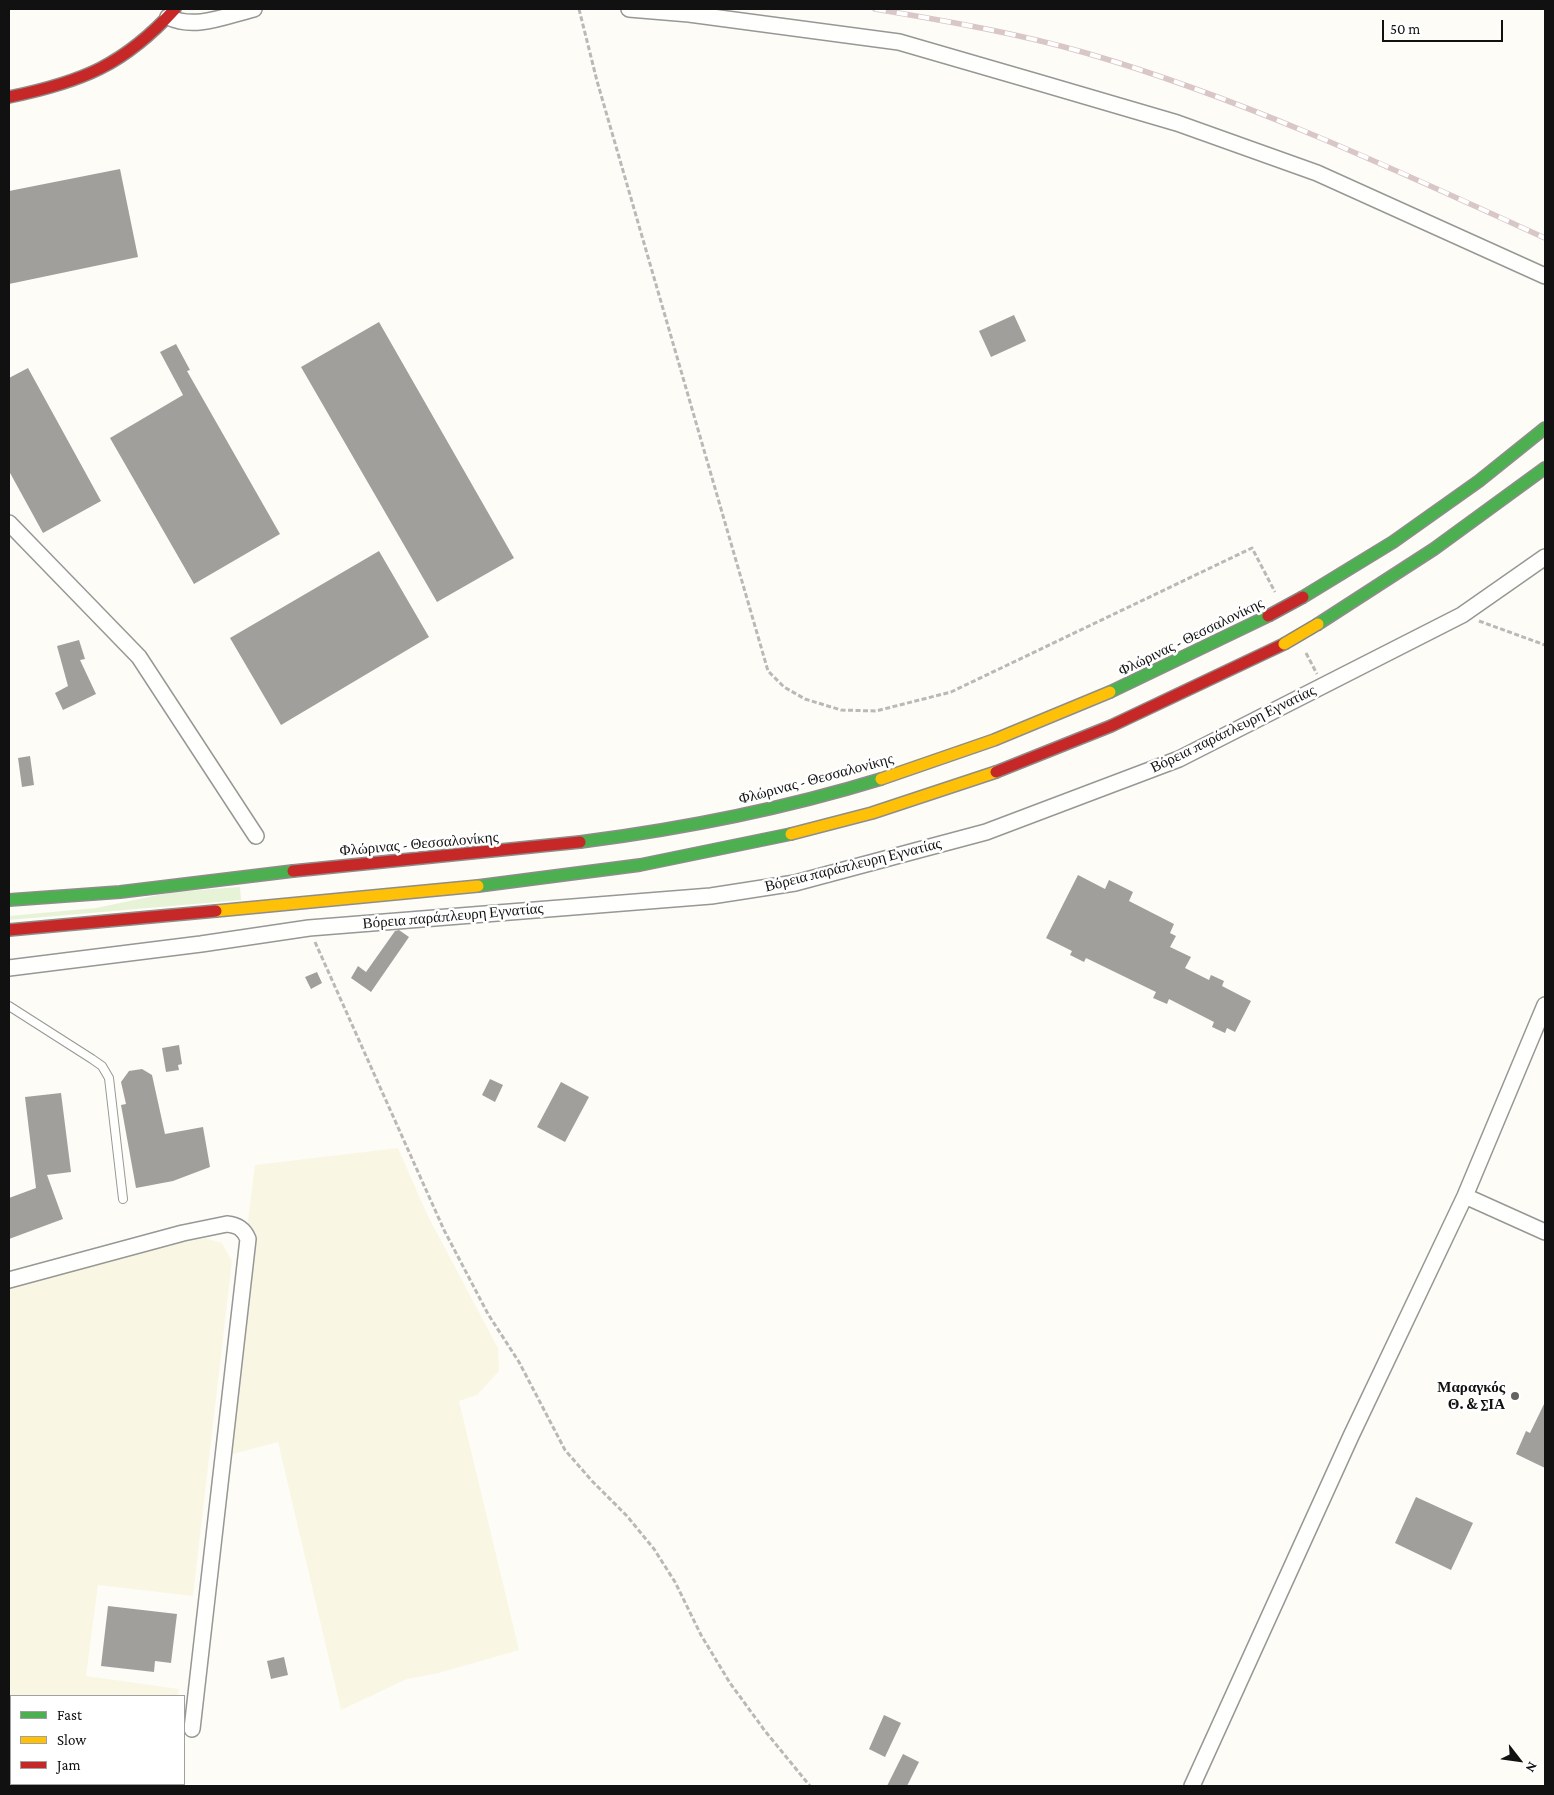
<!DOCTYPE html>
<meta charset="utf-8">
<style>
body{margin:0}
#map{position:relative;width:1554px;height:1795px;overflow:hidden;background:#fdfcf7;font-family:"Crimson Pro",serif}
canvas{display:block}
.frame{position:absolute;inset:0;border:10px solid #111;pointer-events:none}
.legend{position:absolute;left:10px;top:1695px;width:175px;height:90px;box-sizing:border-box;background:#fff;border:1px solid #a0a0a0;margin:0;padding:6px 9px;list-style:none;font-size:15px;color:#111}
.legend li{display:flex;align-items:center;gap:10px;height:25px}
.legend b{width:25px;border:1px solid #a0a0a0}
.north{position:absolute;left:1494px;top:1735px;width:50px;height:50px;-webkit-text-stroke:4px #fff;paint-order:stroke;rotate:120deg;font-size:14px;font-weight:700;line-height:20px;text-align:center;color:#111}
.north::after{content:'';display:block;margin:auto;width:18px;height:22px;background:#111;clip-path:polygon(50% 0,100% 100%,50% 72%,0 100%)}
.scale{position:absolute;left:1382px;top:20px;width:121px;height:22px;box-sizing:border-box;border:2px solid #111;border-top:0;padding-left:6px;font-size:15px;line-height:18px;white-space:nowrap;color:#111;-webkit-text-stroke:4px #fff;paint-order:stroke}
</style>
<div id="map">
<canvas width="1554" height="1795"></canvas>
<div class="frame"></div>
<ul class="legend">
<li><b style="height:6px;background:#4caf50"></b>Fast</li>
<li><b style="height:6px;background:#ffc107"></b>Slow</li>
<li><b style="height:6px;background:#c62828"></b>Jam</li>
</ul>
<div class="north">N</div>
<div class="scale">50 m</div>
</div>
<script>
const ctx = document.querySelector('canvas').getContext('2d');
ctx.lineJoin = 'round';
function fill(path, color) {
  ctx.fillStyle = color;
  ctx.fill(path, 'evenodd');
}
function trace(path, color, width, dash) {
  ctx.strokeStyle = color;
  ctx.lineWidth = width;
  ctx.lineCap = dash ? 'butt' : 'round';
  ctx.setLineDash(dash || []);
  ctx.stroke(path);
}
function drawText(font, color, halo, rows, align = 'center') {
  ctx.font = font + ' "Crimson Pro",serif';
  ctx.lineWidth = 5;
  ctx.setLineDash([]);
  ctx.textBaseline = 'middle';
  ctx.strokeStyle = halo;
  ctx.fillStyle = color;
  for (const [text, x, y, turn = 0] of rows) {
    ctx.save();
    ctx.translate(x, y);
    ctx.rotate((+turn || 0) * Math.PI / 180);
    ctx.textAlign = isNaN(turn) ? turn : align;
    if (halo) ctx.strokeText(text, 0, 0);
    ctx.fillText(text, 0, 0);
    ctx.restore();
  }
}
fill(new Path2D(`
 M398,1148L428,1216L498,1348L499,1371L477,1395L459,1401L519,1650L439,1673L407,1679L341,1710L278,1442L218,1458L255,1165Z
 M205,1238L222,1243L232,1261L193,1596L98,1585L86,1676L179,1689L178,1696H11V1784H168V1786H9V1286L171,1242Z`), '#f9f7e4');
fill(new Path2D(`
 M240,887L241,900L9,920V916L96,908L173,892Z`), '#e7f3d7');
fill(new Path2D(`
 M120,169L138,257L9,284V191Z
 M1014,315L1026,341L991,357L979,331Z
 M379,322L514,558L437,602L301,367Z
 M176,344L190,370L187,371L280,534L194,584L110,438L183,395L160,352Z
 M28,368L101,501L43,533L9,471V378Z
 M379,551L429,637L281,725L230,638Z
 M79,640L85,659L80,660L96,694L63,710L55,693L68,686L57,646Z
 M30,756L34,785L22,787L18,758Z
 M1078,875L1105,889L1109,880L1133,892L1129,901L1174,924L1170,933L1176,936L1170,947L1191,957L1185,968L1209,980L1211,975L1224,981L1222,986L1251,1001L1235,1032L1227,1028L1225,1033L1212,1027L1214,1022L1169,999L1167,1004L1153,998L1156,992L1086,958L1084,962L1070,955L1072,951L1046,938Z
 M399,930L409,937L371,992L351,978L358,966L366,972L395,931Z
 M317,972L322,983L311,989L305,977Z
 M179,1045L182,1064L178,1065L179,1070L166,1072L162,1048Z
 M142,1069L152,1075L165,1134L203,1127L210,1167L173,1181L136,1188L121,1105L126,1104L121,1082L129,1071Z
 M490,1079L503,1085L495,1102L482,1095Z
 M561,1082L589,1097L565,1142L537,1127Z
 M61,1093L71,1172L47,1175L63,1219L9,1239V1198L36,1188L25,1097Z
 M1545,1402V1468L1516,1454L1526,1431L1530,1433Z
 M1416,1497L1473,1523L1451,1570L1395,1543Z
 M108,1606L177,1614L171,1663L155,1661L154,1672L101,1666Z
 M284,1657L288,1675L271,1679L267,1661Z
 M884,1715L901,1723L885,1757L869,1749Z
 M903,1754L919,1762L907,1786H887Z`), '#a19f9c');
const lane = new Path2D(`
 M9,1006L92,1059L102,1066L109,1078L123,1199`);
const street = new Path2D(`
 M629,9L689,14L899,42L1037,82L1177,123L1317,173L1545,276
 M168,17C195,30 225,16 254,9
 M9,523L139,657L256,836
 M9,968L201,944L309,928L711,896L795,883L986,832L1179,759L1462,615L1545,557
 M1465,1196L1545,1232
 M9,1280L183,1233L227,1224C238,1225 244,1229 248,1239L192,1729
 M1192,1786L1351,1436L1465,1196L1545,1005`);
const fast = new Path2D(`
 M1303,597L1393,542L1479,481L1545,428
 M1318,624L1434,549L1545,468
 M1110,692L1268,616
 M580,842C682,829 783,809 881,779
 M478,886L640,865L791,834
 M9,900L120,892L293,871`);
const slow = new Path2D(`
 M881,779L994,740L1110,692
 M791,834L872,813L996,772
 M216,911L478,886`);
const jam = new Path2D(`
 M9,97C82,82 124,65 175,9
 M996,772L1111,726L1284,644
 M293,871L580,842
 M9,930L216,911`);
trace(lane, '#979795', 10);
trace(street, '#979795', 18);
trace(fast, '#8e8d8b', 14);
trace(slow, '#8e8d8b', 14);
trace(jam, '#8e8d8b', 14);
trace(new Path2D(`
 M579,9L597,81L768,671L784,687L805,699L841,710L876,711L951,692L1252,548L1275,592
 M1479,621L1545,645
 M1306,653L1317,674
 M315,942L444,1230L488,1314L519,1362L565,1450L592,1481L627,1516L654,1549L675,1582L701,1635L730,1683L765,1731L810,1786`), '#b9b9b8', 3, [5, 2.5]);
trace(lane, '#fffffe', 8);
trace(street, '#fffffe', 15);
trace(fast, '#4caf50', 11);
trace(slow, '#ffc107', 11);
trace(jam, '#c62828', 11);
const rail = new Path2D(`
 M875,9C946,21 1017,33 1086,53C1244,99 1396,170 1545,238`);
trace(rail, '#d9c6c7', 5.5);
trace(rail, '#fff', 4, [11]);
const slowBridge = new Path2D(`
 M1284,644L1318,624`);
const jamBridge = new Path2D(`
 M1268,616L1303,597`);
trace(slowBridge, '#858482', 14, []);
trace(jamBridge, '#858482', 14, []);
trace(slowBridge, '#ffc107', 11);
trace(jamBridge, '#c62828', 11);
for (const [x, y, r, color] of [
 [1515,1396,5,"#646362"]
]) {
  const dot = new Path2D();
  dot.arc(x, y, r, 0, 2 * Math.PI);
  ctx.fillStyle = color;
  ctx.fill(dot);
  trace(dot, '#fff', 2);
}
drawText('15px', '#111', '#fff', [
 ["Φλώρινας - Θεσσαλονίκης",1191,637,-26],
 ["Βόρεια παράπλευρη Εγνατίας",1233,729,-26],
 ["Φλώρινας - Θεσσαλονίκης",816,779,-15],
 ["Φλώρινας - Θεσσαλονίκης",419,844,-5],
 ["Βόρεια παράπλευρη Εγνατίας",853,865,-14],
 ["Βόρεια παράπλευρη Εγνατίας",453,916,-5]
]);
drawText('bold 15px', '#111', '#fff', [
 ["Μαραγκός",1505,1387],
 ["Θ. & ΣΙΑ",1505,1404]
], 'right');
</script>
